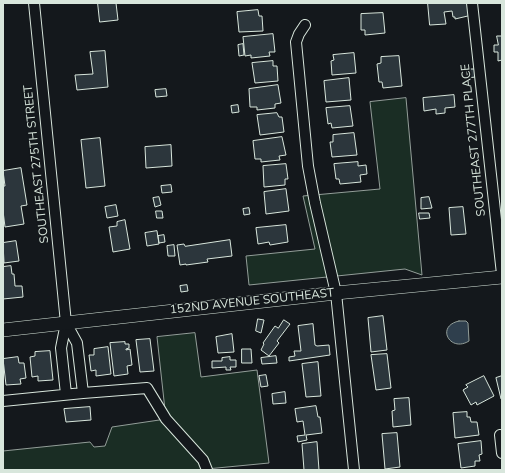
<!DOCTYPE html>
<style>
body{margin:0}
#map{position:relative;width:505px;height:473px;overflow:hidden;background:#14181c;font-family:"Nunito Sans",sans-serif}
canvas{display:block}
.frame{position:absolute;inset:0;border:4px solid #d8e6dc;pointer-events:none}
</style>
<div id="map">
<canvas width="505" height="473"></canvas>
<div class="frame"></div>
</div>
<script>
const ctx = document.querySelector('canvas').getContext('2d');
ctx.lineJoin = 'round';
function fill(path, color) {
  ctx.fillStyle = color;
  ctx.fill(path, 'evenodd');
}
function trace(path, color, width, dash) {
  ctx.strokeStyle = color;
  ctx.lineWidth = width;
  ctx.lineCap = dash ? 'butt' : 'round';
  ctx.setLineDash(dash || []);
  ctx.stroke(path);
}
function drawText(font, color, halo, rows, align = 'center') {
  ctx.font = font + ' "Nunito Sans",sans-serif';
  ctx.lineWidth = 3;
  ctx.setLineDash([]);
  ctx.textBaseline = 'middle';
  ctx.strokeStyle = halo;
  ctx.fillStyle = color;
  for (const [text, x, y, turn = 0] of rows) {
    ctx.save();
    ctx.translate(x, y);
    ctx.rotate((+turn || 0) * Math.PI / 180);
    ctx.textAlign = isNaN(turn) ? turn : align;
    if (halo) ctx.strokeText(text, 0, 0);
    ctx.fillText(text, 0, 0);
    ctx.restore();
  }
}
const green = new Path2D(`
 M406,98L422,275L405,269L249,285L246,256L315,249L303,196L380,189L370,102Z
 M195,333L201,377L257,370L269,463L196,470H3V451L90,442L94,447L105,446L112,427L166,419L157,337Z`);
fill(green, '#1a2d24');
trace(green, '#939e99', 1);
const water = new Path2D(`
 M459,321H466L468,323L469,341C450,353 435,326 459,321Z`);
fill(water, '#2f3f4d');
trace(water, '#939e99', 1);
const building = new Path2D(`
 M98,3H116L118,20L100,22Z
 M428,3H471L472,15L455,19V17H453L452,11L444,12L446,24L430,25Z
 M258,10L259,16H262L263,31L239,32L237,12Z
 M383,13L385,33L365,35V30H361V14Z
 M273,34L275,52H269L270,56L251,58V55L245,56L243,37Z
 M497,36H502V60L498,61V52H494V45H498Z
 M243,44L244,55L239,56L238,45Z
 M105,51L108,87L77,90L75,75L93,74L90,52Z
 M354,53L356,73L332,75L331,61L334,60L333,55Z
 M399,56L402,86L383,88L382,82H379L377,64L381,63V57Z
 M273,61V66H277L278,81L255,83L252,63Z
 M467,69H475V77L468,78Z
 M349,78L351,100L326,102L324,81Z
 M278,85L281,103L275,104V108L257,110V107H250L249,89Z
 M166,89L167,96L156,97L155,90Z
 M454,95L455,107L445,108V113L436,114V109L424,111L423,98Z
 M238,105L239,112L232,113L231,106Z
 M350,106L353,126L332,128L331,123L328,124L326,108Z
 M277,113L279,117H282L284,132L260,135L257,115Z
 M354,133L357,155L332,157L330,142H333V135Z
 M282,137L286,155L279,156L280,160L261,162V159H255L253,141Z
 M100,138L105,186L86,188L81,140Z
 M171,145L172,166L146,168L145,147Z
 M358,162V166L366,165L367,174L360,175L361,182L340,184L339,179H336L334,164Z
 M286,164L288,179H285V185L264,187L263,166Z
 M21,168L27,205L21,206L24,224L5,227L3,211V186H5L3,171Z
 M171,185L172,192L162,193L161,186Z
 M286,189L289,211L266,214L264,192Z
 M159,197L161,205L155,207L153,198Z
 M429,197L432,208L421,209V198Z
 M116,205L118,216L107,218L105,207Z
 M463,207L466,234L451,235L449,208Z
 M249,208L250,214L244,215L243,209Z
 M156,211H162L163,218H157Z
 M419,213H429L430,218L420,219Z
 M125,220L130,249L113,252L109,227L117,226V222Z
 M286,225L288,242L270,245L269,242L258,244L256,228Z
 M157,231L159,244L147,246L145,233Z
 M164,235L165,242L159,243L158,236Z
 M230,240L232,256L207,259L208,262L186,265V264L180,265L177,245L184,244L185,246Z
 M16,241L19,261L4,263L3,243Z
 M174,245L175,256H168L167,246Z
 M11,266L12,274H14L15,286H22L23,297L3,299V267Z
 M187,285L188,291L181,292L180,286Z
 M383,316L387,350L371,352L368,318Z
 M258,319L264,320L261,333L256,331Z
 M284,320L290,324L277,341L279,343L269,356L261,350L264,344L263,343L275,326L278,328Z
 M313,324L315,345L317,346L329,345L330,355L289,361V357L295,356L294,351H301L298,326Z
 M232,334L234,352L218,353L216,337Z
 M150,339L154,371L140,372L136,340Z
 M125,342V344H129V348L126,349V350L130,349L132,365L127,366L128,374L114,376L110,343Z
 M108,347L111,374L96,376V370L91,371L89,355H94V349Z
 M242,349H251L252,363H242Z
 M50,351L53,380L38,381V376L32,377L30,357L35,356V352Z
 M387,354L391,388L376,390L371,355Z
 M276,356L277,363L262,364L261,358Z
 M18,357L19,363H24L26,378L20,379L21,384L6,385L3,359Z
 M230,357V360H236V367H230L231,370H226V367L212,368V361H222V358Z
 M318,362L321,396L306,397L302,364Z
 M266,375L268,386L261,387L259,376Z
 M484,376L494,396L477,405L476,402L471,405L463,390L468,387L466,385Z
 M502,376V399H501L496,378Z
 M285,392L286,403L273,404L272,394Z
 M409,398L411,425L393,427L392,411L395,410L394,399Z
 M316,406L318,417H320L322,433L306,435L307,440L298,442L297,436L305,435L303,421L297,422L295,409Z
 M90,407L91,420L66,422L64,409Z
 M467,412V417H470L471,422H477L479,435L455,438L453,413Z
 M397,433L400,467L385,469L382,434Z
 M481,441L482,454L479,455L480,461H475V466L461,468L458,444Z
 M317,442L319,470H304L302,444Z`);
fill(building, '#2c363c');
trace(building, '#d8e6dc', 1);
const minor = new Path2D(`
 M34,3L66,323L61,348L66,394
 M472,3L502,274
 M305,25L299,34L296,42L308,166L315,203L336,293L354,470
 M66,323L77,343L83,393
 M3,401L83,393L147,388L166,419L203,460L207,470
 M500,435L502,453`);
const tertiary = new Path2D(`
 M3,330L336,293L502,277`);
trace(minor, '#d8e6dc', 12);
trace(tertiary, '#d8e6dc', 14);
trace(minor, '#14181c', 10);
trace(tertiary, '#14181c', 13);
drawText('12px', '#d8e6dc', '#14181c', [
 ["SOUTHEAST 277TH PLACE",474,140,-96],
 ["SOUTHEAST 275TH STREET",37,164,-96],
 ["152ND AVENUE SOUTHEAST",252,302,-6]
]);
</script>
